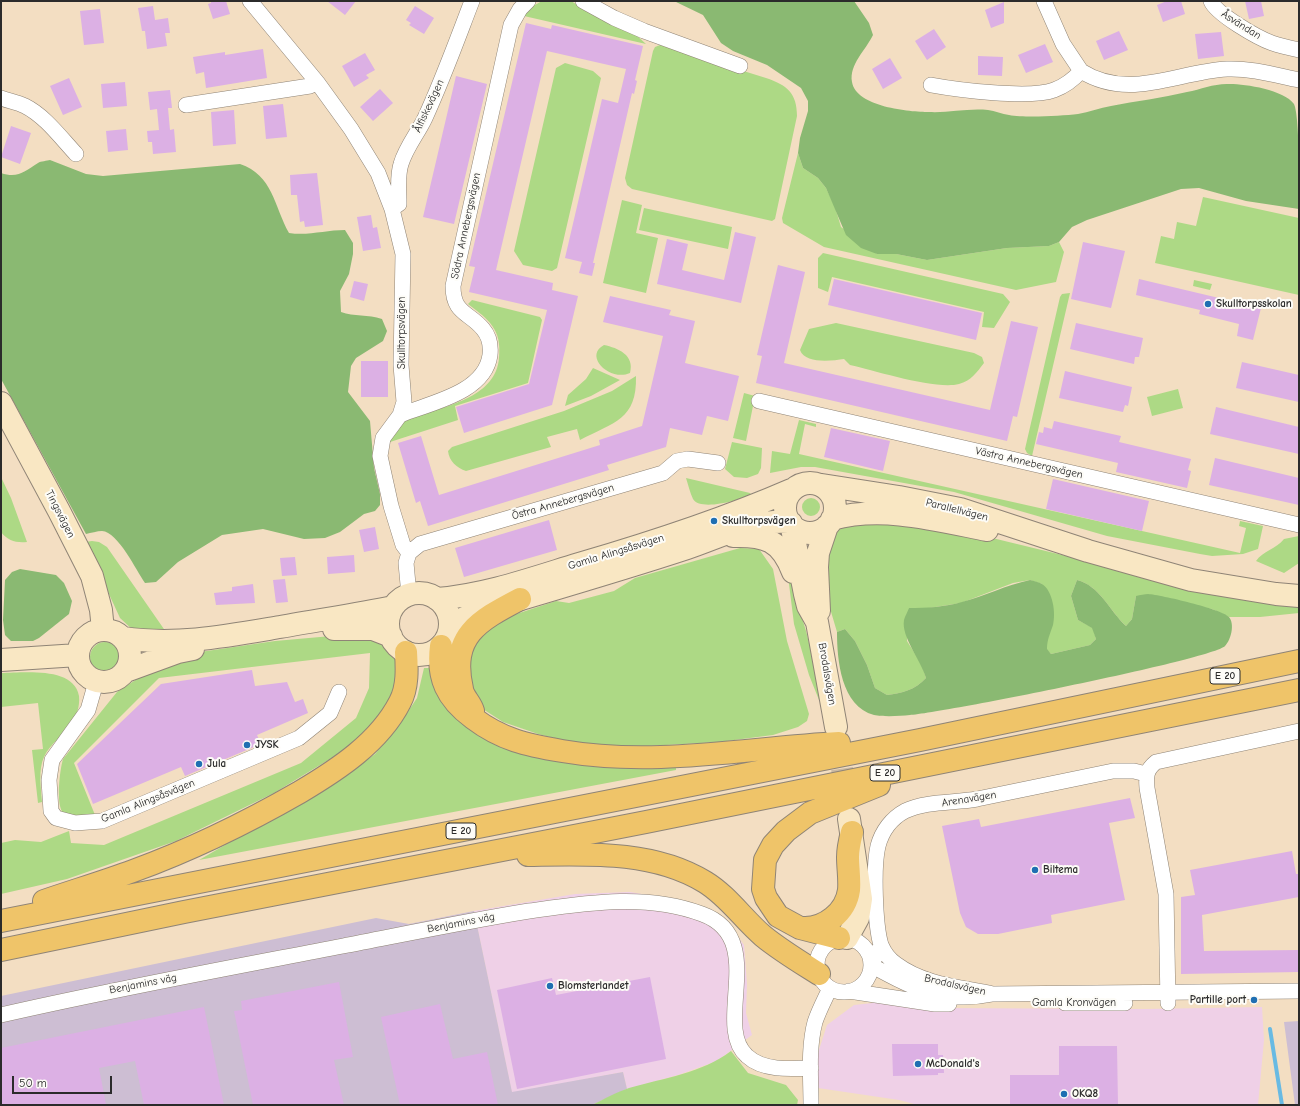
<!DOCTYPE html>
<meta charset="utf-8">
<style>
body{margin:0}
#map{position:relative;width:1300px;height:1106px;overflow:hidden;background:#f3dec2;font-family:"Comic Neue",sans-serif}
canvas{display:block}
.frame{position:absolute;inset:0;border:2px solid #2b2b2b;pointer-events:none}
.scale{position:absolute;left:12px;top:1076px;width:100px;height:18px;box-sizing:border-box;border:2px solid #2b2b2b;border-top:0;padding-left:5px;font-size:12px;line-height:14px;white-space:nowrap;color:#2b2b2b;-webkit-text-stroke:3px #fdfcf7;paint-order:stroke}
</style>
<div id="map">
<canvas width="1300" height="1106"></canvas>
<div class="frame"></div>
<div class="scale">50 m</div>
</div>
<script>
const ctx = document.querySelector('canvas').getContext('2d');
ctx.lineJoin = 'round';
function fill(path, color) {
  ctx.fillStyle = color;
  ctx.fill(path, 'evenodd');
}
function trace(path, color, width, dash) {
  ctx.strokeStyle = color;
  ctx.lineWidth = width;
  ctx.lineCap = dash ? 'butt' : 'round';
  ctx.setLineDash(dash || []);
  ctx.stroke(path);
}
function drawText(font, color, halo, rows, align = 'center') {
  ctx.font = font + ' "Comic Neue",sans-serif';
  ctx.lineWidth = 4;
  ctx.setLineDash([]);
  ctx.textBaseline = 'middle';
  ctx.strokeStyle = halo;
  ctx.fillStyle = color;
  for (const [text, x, y, turn = 0] of rows) {
    ctx.save();
    ctx.translate(x, y);
    ctx.rotate((+turn || 0) * Math.PI / 180);
    ctx.textAlign = isNaN(turn) ? turn : align;
    if (halo) ctx.strokeText(text, 0, 0);
    ctx.fillText(text, 0, 0);
    ctx.restore();
  }
}
fill(new Path2D(`
 M630,892L684,901L723,917L744,945L747,984L746,1013L752,1035L717,1061L678,1075L627,1089L623,1072L512,1093L474,911L575,894Z
 M882,1002L932,1008L1146,1009L1262,1007L1264,1040L1258,1105H918L899,1100L818,1088L817,1056L827,1025L854,1005Z`), '#efd0e7');
fill(new Path2D(`
 M474,911L512,1092L623,1072L627,1089L592,1105H1V996L376,918L409,924Z
 M1299,1021V1105H1295L1284,1022Z`), '#cdbed3');
fill(new Path2D(`
 M542,1H571L599,18L635,34L646,44L524,16L533,6Z
 M660,45L766,78C787,85 797,93 797,116L775,219L772,221L632,189L627,185L625,178L653,51L655,47Z
 M565,63L593,71L601,78L557,268L552,271L523,265L514,251L556,68Z
 M798,153L803,168L818,178L826,188L835,207L841,227L877,254H896L927,260L1007,248L1049,246L1059,242L1064,252L1056,282L1016,290L824,247L783,223L782,218Z
 M1203,197L1299,218V295L1155,263L1161,236L1174,239L1177,222L1196,226Z
 M622,200L642,205L636,233L658,238L646,293L603,283Z
 M644,208L732,227L728,249L639,230Z
 M823,253L1003,294L1010,302L994,328L982,327L984,312L832,277L828,292L818,288V258Z
 M1194,280L1212,284L1210,290L1193,286Z
 M1070,293L1032,456L1027,453L1025,449L1060,297L1062,294Z
 M472,300L540,317L542,320L528,383L455,406L458,420L387,443C391,437 395,427 400,422C405,418 415,417 420,415C450,405 496,396 499,358C502,329 489,320 468,304Z
 M836,323L974,353L982,357L984,363C977,372 971,381 959,384C936,390 876,371 850,365L844,359C831,361 805,364 800,350L809,329Z
 M604,345C618,348 635,355 630,373C610,382 583,356 604,345Z
 M593,368L620,380L591,396L565,406L568,395L586,379Z
 M636,376C637,420 614,422 580,440L577,429L547,437L551,447L466,471C457,468 449,461 448,451L452,447L564,411L612,391Z
 M1178,389L1183,408L1152,416L1147,397Z
 M744,393L755,396L746,441L733,438Z
 M799,420L816,424V427L805,424L799,454L1240,553L1246,528L1239,526L1240,521L1263,526L1258,549L1243,554L1212,556L1200,554L1107,536L954,492L815,467H801L770,473L772,451L790,454Z
 M732,442L762,448L761,468L758,474L747,478L734,477L725,469Z
 M1,477L11,498L27,542C16,543 8,541 1,532Z
 M686,478L750,493L752,496C740,499 701,512 693,499C690,493 688,484 686,478Z
 M802 507a9 9 0 1 1 18 0a9 9 0 1 1-18 0Z
 M866,520L980,535L1091,562L1194,592L1286,606H1299V613L1260,617H1229L1212,609L1136,596L1132,619L1126,626C1110,611 1100,586 1077,580L1071,596L1078,620L1093,628L1096,639L1090,645L1051,654L1047,650V639L1053,623L1042,584L1030,580L1013,583L961,603L929,608H909L907,641L922,665L926,678C915,690 902,693 887,695L875,688L867,665L855,641L845,629L837,632L829,605L824,576L834,531L845,523Z
 M1299,536V563L1284,573L1256,561C1263,551 1276,549 1284,539Z
 M92,541L99,542L107,547L166,632L134,631L120,618L85,542Z
 M740,548L759,549L773,569L787,641L809,714L807,721L798,727L773,735L719,742L631,747L570,742L538,734L503,722L472,702L464,680L469,645L489,623L556,601L569,603L614,591L635,578Z
 M787,568L806,631L823,698L819,700L809,675L794,624Z
 M354,634L385,641L400,660L392,697L373,725L348,748L274,793L176,841L67,879L1,894V843L15,840L41,842L69,831L71,843L104,845L301,763L356,718L369,688L370,653L159,678L74,763L95,815C87,816 71,819 64,814C55,806 60,769 63,759L117,692L137,679L200,652L275,641Z
 M90 657a15 15 0 1 1 30 0a15 15 0 1 1-30 0Z
 M424,668H429L443,697L462,723L676,767V770L199,860L345,776L375,754L397,728L417,698Z
 M1,673C23,673 74,666 79,696C80,706 77,715 71,724C64,736 50,743 44,757C38,770 41,788 42,802L38,803L32,750L43,749L38,703L1,707Z
 M731,1051L748,1073L786,1085L798,1100L797,1105H592C604,1099 617,1092 629,1088C664,1078 702,1073 731,1051Z`), '#add985');
fill(new Path2D(`
 M674,1H854L869,23L873,35C866,50 849,64 852,82C856,107 910,112 929,112C949,113 968,108 988,110C995,111 1002,114 1009,115C1025,118 1061,116 1078,114C1089,112 1100,108 1111,106C1136,101 1162,98 1187,92C1202,89 1215,83 1230,84C1246,84 1284,90 1294,104C1300,117 1299,190 1299,209L1246,201L1199,188L1181,189L1087,220L1072,227L1059,242L1049,246L1007,248L927,260L896,254H877L861,248L846,235L826,188L818,178L803,168L798,153L800,138L808,111V101L801,88L767,65L733,51L721,43L703,15Z
 M50,160L86,174L103,176L240,164C273,175 274,206 289,233C308,236 326,230 345,230L353,243V254L349,274L340,291L341,312C354,317 368,314 382,319L387,331L383,341L356,358L351,366L348,392L370,421L374,468L380,494V505L375,511L364,514L340,532L325,538L304,539L263,529L222,535L178,562L156,582L145,583C136,570 118,532 102,531C97,531 91,533 86,534L1,379V173C18,179 25,171 38,163C41,161 47,161 50,160Z
 M20,569L56,575L64,583L72,601L69,614L39,638L33,641H11L5,635L3,620L5,580L12,572Z
 M1030,580C1034,581 1039,582 1042,584C1053,591 1056,613 1053,625C1050,634 1047,640 1047,649L1051,654L1090,645L1096,639L1092,628L1078,620L1071,596L1077,580C1100,586 1109,610 1126,626L1132,619L1136,596C1140,595 1145,594 1148,594C1161,595 1222,609 1229,617C1235,624 1231,640 1225,646C1213,659 942,713 910,715C900,716 884,717 874,715C841,706 837,660 837,632L845,629L855,641L867,665L875,688L887,695C902,693 915,690 926,678C921,660 901,637 904,620C905,616 908,611 909,608C926,608 945,607 962,602C985,596 1006,585 1030,580Z`), '#8ab972');
trace(new Path2D(`
 M1270,1029L1282,1105`), '#68bae3', 4);
fill(new Path2D(`
 M211,1H226L230,14L213,19L208,4L211,3Z
 M327,1H356L345,15Z
 M1167,1H1181L1185,14L1163,22L1157,5Z
 M1245,1H1261L1264,16L1249,19Z
 M1004,2V23L991,28L985,10Z
 M153,6L155,20L168,18L170,33H165L167,46L147,49L145,31H142L138,8Z
 M415,6L434,18L424,34L409,25L411,23L406,20Z
 M100,9L104,43L84,45L80,11Z
 M526,23L551,29L552,25L643,46L635,80L637,81L634,94L632,93L593,263H595L592,276L579,273L582,262L565,258L602,99L618,103L626,69L547,51L496,270L553,283L552,290L578,296L552,405L464,433L456,407L529,384L547,310L469,292L475,267L469,266Z
 M934,29L946,47L927,60L915,41Z
 M1119,31L1128,50L1104,60L1096,41Z
 M1221,32L1224,56L1198,59L1195,34Z
 M1045,44L1053,62L1026,73L1018,55Z
 M263,49L267,78L206,88L204,72L196,74L193,57L225,52V55Z
 M365,53L375,70L366,75L369,78L354,87L342,66Z
 M978,56L1003,57L1002,76L978,75Z
 M890,58L902,78L883,89L872,69Z
 M456,76L487,84L454,224L423,217Z
 M69,78L82,107L63,115L50,86Z
 M125,82L127,106L103,108L101,84Z
 M380,89L393,103L373,121L360,107Z
 M170,90L172,108H168L170,130L174,129L176,152L153,154L152,142H148L147,131L159,130L157,109L150,110L148,92Z
 M283,104L287,137L266,139L263,106Z
 M234,110L236,144L213,146L211,112Z
 M11,126L31,133L20,164L1,157Z
 M126,129L128,150L108,152L106,131Z
 M317,173L323,225L305,227L304,221L300,222L297,195H291L290,175Z
 M371,215L373,228L377,227L381,248L363,251L357,217Z
 M735,232L756,237L741,303L657,284L667,239L688,244L682,270L724,280Z
 M1083,242L1125,251L1111,308L1071,299Z
 M778,265L805,272L784,363L990,410L1011,321L1038,327L1017,417L1013,416L1007,441L756,383L762,356L757,355Z
 M834,279L982,313L976,340L828,305Z
 M1139,279L1261,308L1253,340L1237,336L1239,324L1199,314L1200,310L1136,295Z
 M354,281L368,284L364,301L350,297Z
 M610,296L671,310L669,315L695,321L685,363L739,376L728,421L707,416L702,435L670,428L666,447L607,465L609,470L428,526L420,501L416,503L398,443L421,436L439,495L600,445L599,440L642,426L663,336L603,322Z
 M1076,323L1143,338L1139,357H1135L1134,364L1070,349Z
 M361,361H388V397H361Z
 M1242,362L1299,375V402L1236,388Z
 M1065,371L1132,387L1128,406L1125,405L1123,412L1059,398Z
 M1216,407L1299,427V454L1210,434Z
 M1054,421L1121,436L1119,442L1191,459L1188,470L1191,471L1187,488L1116,472L1118,463L1036,444L1039,432L1043,433L1044,427L1052,429Z
 M831,428L890,441L883,471L824,457Z
 M1215,458L1299,478V505L1209,485Z
 M1053,479L1149,501L1142,531L1046,509Z
 M549,520L557,550L464,577L455,548Z
 M375,527L379,549L364,552L359,530Z
 M354,555L355,572L328,574L327,557Z
 M295,557L297,575L282,576L280,558Z
 M285,579L288,602L276,603L273,580Z
 M253,584L255,603L216,605L214,593L232,591V587Z
 M252,670L255,686L287,682L295,702L303,699L308,713L257,735L261,744L185,776L181,767L93,804L77,764L161,684Z
 M1130,798L1135,818L1109,823L1125,900L1051,915L1052,923L998,934H978L966,927L960,913L942,826L979,819L981,827Z
 M1292,851L1296,874H1299V897L1202,915L1204,951L1299,950V972L1181,974V897L1195,895L1190,870Z
 M650,977L666,1059L517,1089L497,990L552,978L556,995Z
 M339,982L353,1057L334,1060L344,1105H253L234,1011L242,1010L241,1001Z
 M440,1004L453,1059L487,1052L498,1105H400L381,1017Z
 M204,1007L224,1105H144L135,1061L99,1068L106,1105H1V1048Z
 M892,1044H938V1055H943L944,1073H938V1075L893,1076Z
 M1059,1046H1117L1118,1105H1010V1075H1059Z`), '#dcb0e4');
trace(new Path2D(`
 M837,736L847,801`), '#cbbaa4', 22, [22, 11]);
const street = new Path2D(`
 M250,1L317,82L351,129L378,173L392,209L403,254L401,365L404,402L400,415L383,438L380,456L391,506L403,545L409,553L406,563L409,595
 M583,1L614,18L644,31L740,66
 M1044,1L1063,44L1081,71
 M1211,1C1216,14 1258,38 1272,43C1281,46 1290,48 1299,50
 M931,85C958,90 1030,99 1054,90C1065,86 1073,80 1081,71C1129,101 1176,72 1227,69C1251,68 1275,75 1299,80
 M1,98C9,101 17,102 25,106C45,116 61,138 76,154
 M186,105L310,86L317,82
 M392,209L399,204C399,191 397,176 401,164C406,147 418,133 425,118C443,79 457,40 472,1
 M759,401L1299,525
 M400,415C430,403 485,393 490,355C491,346 489,336 483,329C469,312 453,314 453,286L511,25L520,9L528,1
 M409,553L420,544L663,473L677,461L688,459L718,463
 M96,682L88,710L52,760L49,780L51,811L56,818L75,823L102,821L299,738L330,713L339,692
 M817 965a27 27 0 1 1 54 0a27 27 0 1 1-54 0Z
 M881,946L871,965C913,989 944,1004 993,994L1299,991
 M849,991L935,1004H949
 M993,994C960,987 924,985 896,964C890,960 884,952 881,945C875,925 873,867 878,846C882,831 892,818 905,811C926,801 954,803 977,799C1022,790 1068,780 1113,771H1134L1146,774
 M1065,1003H1125
 M1168,1003L1166,894L1147,788C1146,776 1146,770 1156,762L1299,731
 M1,1015C114,989 229,968 343,946C405,934 467,921 529,911C586,903 646,893 702,914C769,938 712,1025 747,1056C763,1071 791,1069 811,1068
 M811,1105C811,1078 808,1048 815,1022C819,1010 825,999 830,988`);
const secondary = new Path2D(`
 M1,403L59,511L92,576L101,610L103,630
 M785 508a25 25 0 1 1 50 0a25 25 0 1 1-50 0Z
 M822,485L899,497L960,509L1088,551L1191,580L1276,594L1299,596
 M832,519C882,505 937,520 987,530
 M791,523L805,594L808,606L817,622L836,727
 M733,536C765,535 781,540 793,572
 M388 624a31 31 0 1 1 62 0a31 31 0 1 1-62 0Z
 M437,599C486,595 533,578 579,564C651,543 722,520 791,490
 M819,611L817,567L818,553L827,526
 M450,625L477,612C547,591 617,571 687,548C720,537 753,519 789,522
 M334,629H373L391,636
 M78 656a26 26 0 1 1 52 0a26 26 0 1 1-52 0Z
 M123,638C176,646 227,636 280,627C317,620 356,615 393,607
 M1,660L78,655
 M126,671L178,652L193,649
 M847,938L858,918L861,899L849,819`);
const highway = new Path2D(`
 M441,646C437,678 447,699 473,718C502,740 527,745 562,751C655,767 746,748 839,743
 M473,711C471,703 463,697 462,689C450,636 478,621 520,599
 M528,855C587,854 653,850 705,882C728,896 743,919 763,936C780,950 800,962 819,974
 M44,901C73,891 103,882 133,871C191,850 246,823 300,792C337,770 379,743 400,702C408,687 407,668 406,652
 M1,921L920,740L1299,661
 M803,928C825,929 846,912 849,890C850,879 848,868 848,857C848,849 850,840 852,832
 M839,938L800,928L778,916L766,898L763,889L765,860L773,845L786,831L810,813L879,785
 M1,950L184,912L646,822L1299,690`);
trace(street, '#8f8476', 16);
trace(secondary, '#8f8476', 24);
trace(highway, '#8f8476', 24);
trace(street, '#fff', 15);
trace(secondary, '#f9e7c3', 22);
trace(highway, '#efc469', 22);
for (const [x, y, r, color] of [
 [1208,304,4,"#1f6fb2"],
 [714,521,4,"#1f6fb2"],
 [247,745,4,"#1f6fb2"],
 [199,764,4,"#1f6fb2"],
 [1035,870,4,"#1f6fb2"],
 [550,986,4,"#1f6fb2"],
 [1254,1000,4,"#1f6fb2"],
 [918,1064,4,"#1f6fb2"],
 [1064,1094,4,"#1f6fb2"]
]) {
  const dot = new Path2D();
  dot.arc(x, y, r, 0, 2 * Math.PI);
  ctx.fillStyle = color;
  ctx.fill(dot);
  trace(dot, '#fdfcf7', 1.5);
}
for (const [x, y, w] of [
 [1225,676,30],
 [885,773,30],
 [461,831,30]
]) {
  const box = new Path2D();
  box.roundRect(x - w / 2, y - 8, w, 16, 3);
  ctx.fillStyle = '#fdfcf7';
  ctx.fill(box);
  trace(box, '#2b2b2b', 1);
}
drawText('bold 10px', '#2b2b2b', null, [
 ["E 20",1225,676],
 ["E 20",885,773],
 ["E 20",461,831]
]);
drawText('11px', '#2b2b2b', '#fdfcf7', [
 ["Åsvändan",1241,25,32],
 ["Ålfiskevägen",429,106,-65],
 ["Södra Annebergsvägen",466,226,-78],
 ["Skulltorpsvägen",402,333,-90],
 ["Västra Annebergsvägen",1029,463,13],
 ["Östra Annebergsvägen",563,502,-16],
 ["Parallellvägen",957,510,14],
 ["Tingsvägen",60,514,63],
 ["Gamla Alingsåsvägen",616,552,-17],
 ["Brodalsvägen",827,674,80],
 ["Arenavägen",969,799,-9],
 ["Gamla Alingsåsvägen",148,801,-22],
 ["Benjamins väg",461,923,-11],
 ["Benjamins väg",143,984,-11],
 ["Brodalsvägen",955,985,13],
 ["Gamla Kronvägen",1074,1003]
]);
drawText('bold 11px', '#2b2b2b', '#fdfcf7', [
 ["Skulltorpsskolan",1216,304],
 ["Skulltorpsvägen",722,521],
 ["JYSK",255,745],
 ["Jula",207,764],
 ["Biltema",1043,870],
 ["Blomsterlandet",558,986],
 ["Partille port",1246,1000,"right"],
 ["McDonald's",926,1064],
 ["OKQ8",1072,1094]
], 'left');
</script>
